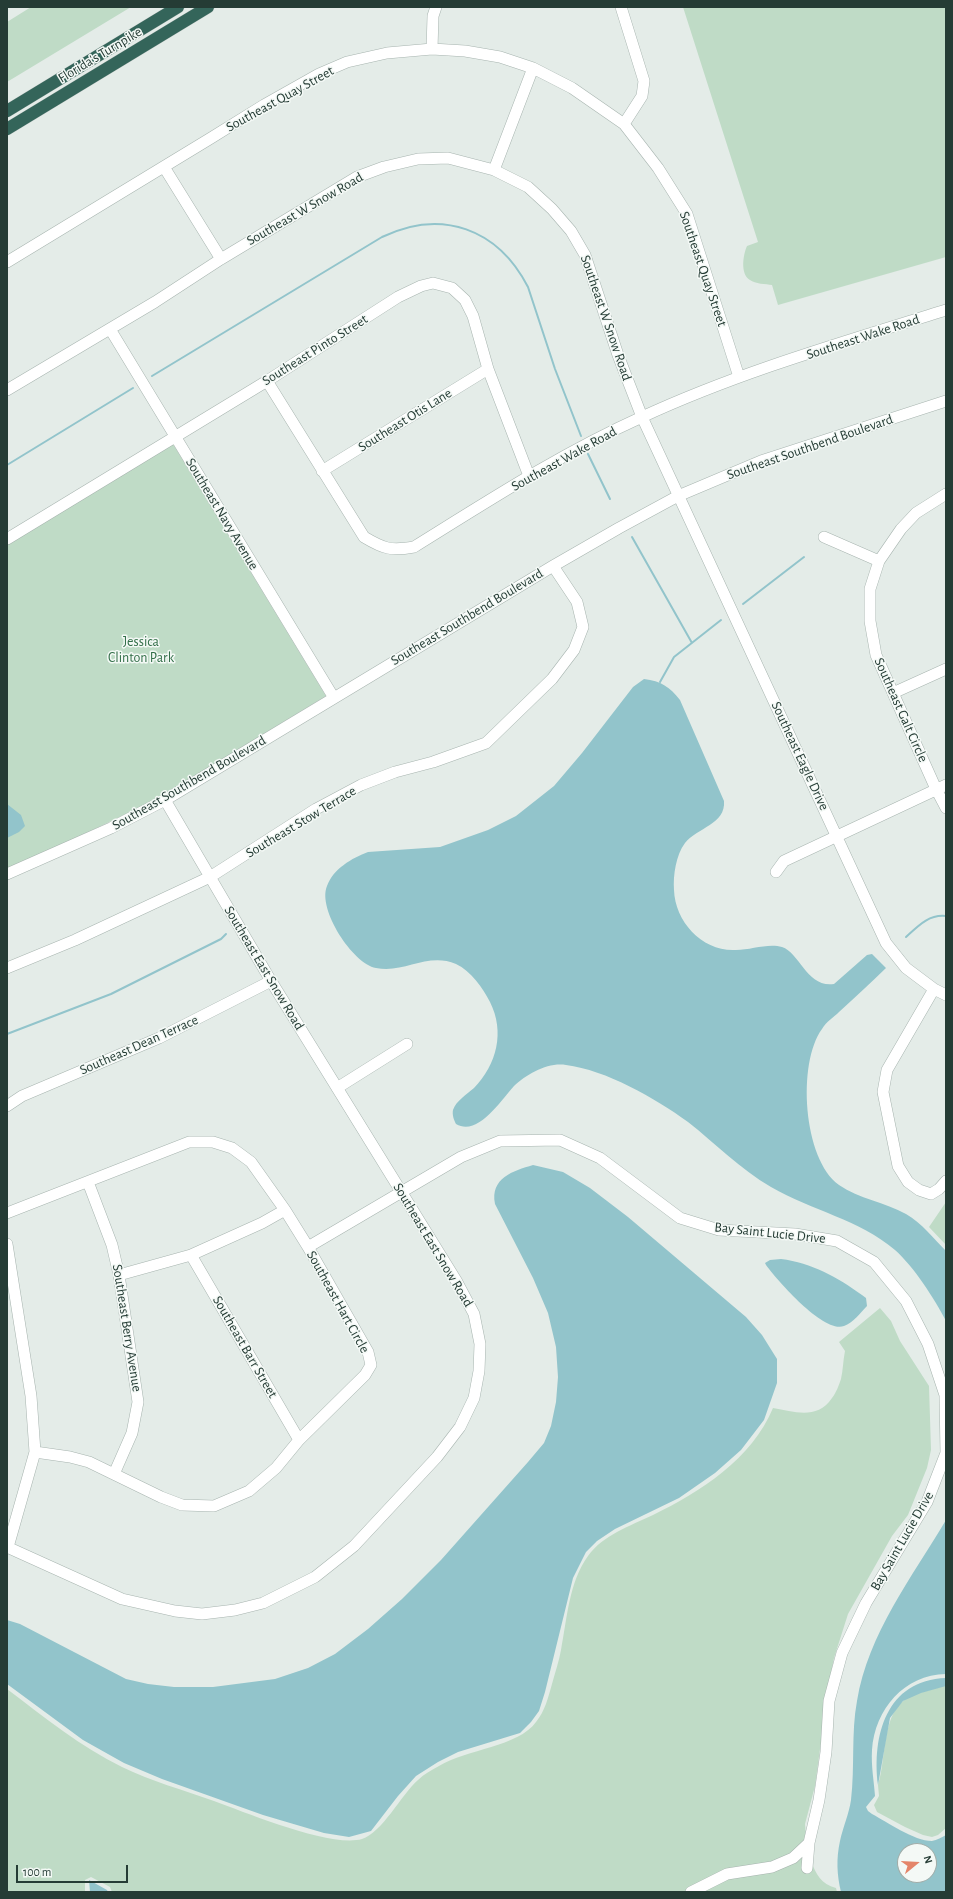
<!DOCTYPE html>
<style>
body{margin:0}
#map{position:relative;width:953px;height:1899px;overflow:hidden;background:#e4ece8;font-family:"Alegreya Sans",sans-serif}
canvas{display:block}
.frame{position:absolute;inset:0;border:8px solid #253c35;pointer-events:none}
.north{position:absolute;left:897px;top:1843px;width:40px;height:40px;box-sizing:border-box;background:#f4f9f6;border:1px solid #a1ada9;border-radius:50%;rotate:72deg;font-size:11px;font-weight:700;line-height:16px;text-align:center;color:#253c35}
.north::after{content:'';display:block;margin:auto;width:14px;height:18px;background:#e4856a;clip-path:polygon(50% 0,100% 100%,50% 72%,0 100%)}
.scale{position:absolute;left:16px;top:1865px;width:112px;height:18px;box-sizing:border-box;border:2px solid #253c35;border-top:0;padding-left:5px;font-size:12px;line-height:14px;white-space:nowrap;color:#253c35;-webkit-text-stroke:3px #f4f9f6;paint-order:stroke}
</style>
<div id="map">
<canvas width="953" height="1899"></canvas>
<div class="frame"></div>
<div class="north">N</div>
<div class="scale">100 m</div>
</div>
<script>
const ctx = document.querySelector('canvas').getContext('2d');
ctx.lineJoin = 'round';
function fill(path, color) {
  ctx.fillStyle = color;
  ctx.fill(path, 'evenodd');
}
function trace(path, color, width, dash) {
  ctx.strokeStyle = color;
  ctx.lineWidth = width;
  ctx.lineCap = dash ? 'butt' : 'round';
  ctx.setLineDash(dash || []);
  ctx.stroke(path);
}
function drawText(font, color, halo, rows, align = 'center') {
  ctx.font = font + ' "Alegreya Sans",sans-serif';
  ctx.lineWidth = 3;
  ctx.setLineDash([]);
  ctx.textBaseline = 'middle';
  ctx.strokeStyle = halo;
  ctx.fillStyle = color;
  for (const [text, x, y, turn = 0] of rows) {
    ctx.save();
    ctx.translate(x, y);
    ctx.rotate((+turn || 0) * Math.PI / 180);
    ctx.textAlign = isNaN(turn) ? turn : align;
    if (halo) ctx.strokeText(text, 0, 0);
    ctx.fillText(text, 0, 0);
    ctx.restore();
  }
}
fill(new Path2D(`
 M31,7H131L7,82V22Z
 M683,7H946V257L778,305L772,285C766,284 755,284 750,280C740,274 743,255 747,246L758,242Z
 M173,444L326,696L153,801L55,848L7,868V544Z
 M946,1202V1245L929,1227Z
 M880,1308L891,1321L900,1341L929,1386L931,1450L927,1468L908,1515L892,1536L848,1614L834,1658L829,1683L815,1786L805,1824L806,1836L802,1871L810,1872L811,1861C816,1874 821,1884 836,1888L837,1892H112L110,1887L91,1877L85,1880V1892H7V1689C44,1717 81,1747 122,1767C151,1781 183,1790 214,1801C247,1813 331,1848 362,1839C382,1833 401,1795 418,1780C424,1774 432,1770 439,1766C467,1749 518,1747 536,1722C545,1711 548,1698 552,1684C555,1673 559,1661 561,1650C567,1619 569,1582 588,1556C603,1535 630,1526 653,1515C700,1492 752,1459 773,1408C795,1412 817,1420 832,1398C836,1393 839,1385 841,1379C843,1370 843,1361 845,1351L839,1342Z
 M943,1686H946V1828L938,1835L932,1837L923,1835L905,1827L877,1812L874,1805L879,1796L878,1785C886,1760 882,1718 903,1701C914,1693 931,1690 943,1686Z`), '#bfdbc6');
fill(new Path2D(`
 M644,679C661,681 670,687 680,700L724,801C726,824 697,828 685,843C676,855 673,875 674,890C675,922 703,952 736,950C751,950 768,943 782,947C800,953 807,988 834,984L867,955L872,954L886,968C871,983 855,997 839,1012C834,1017 826,1022 822,1029C797,1063 803,1159 839,1185C859,1199 885,1202 906,1214C922,1223 934,1239 946,1251V1321C934,1298 914,1267 895,1250C859,1219 812,1211 771,1187C740,1169 716,1144 688,1122C655,1098 606,1070 566,1065C548,1062 527,1074 514,1086C501,1100 478,1137 456,1124C454,1120 452,1115 453,1110C456,1101 467,1094 474,1088C497,1064 505,1032 490,1002C483,988 471,971 456,964C427,952 404,974 376,968C353,964 317,909 327,886C333,869 352,858 368,852L440,847L488,830L516,816L554,786L582,753L633,687Z
 M7,804L21,815L25,826L19,832L7,838Z
 M533,1165L563,1172L590,1188L628,1217L746,1317L762,1335L777,1359V1383L764,1420L741,1450L715,1473L679,1498L615,1529L597,1541L586,1552L573,1578L545,1692L539,1711L531,1722L520,1733L458,1752L438,1762L416,1776L398,1796L371,1831L349,1837L324,1833L263,1815L162,1779L124,1763L83,1740L7,1684V1620L20,1624L126,1679L148,1684L174,1687H213L275,1679L308,1668L335,1654L368,1629L402,1599L441,1560L528,1462L544,1443L551,1426L556,1402L558,1377L556,1347L548,1313L533,1278L495,1204C490,1178 513,1171 533,1165Z
 M781,1259C812,1263 837,1277 862,1295L866,1298L867,1306C861,1312 853,1323 844,1326C824,1334 777,1280 766,1265L765,1263L770,1260Z
 M946,1520V1674C904,1675 875,1709 872,1750C871,1766 874,1781 875,1796L866,1807L868,1811L872,1814C887,1822 914,1841 932,1841C937,1840 942,1837 946,1835V1892H841C837,1875 836,1859 840,1841C843,1827 849,1814 851,1800C855,1767 851,1733 857,1701C868,1634 912,1577 946,1520ZM905,1851H929V1875H905Z
 M946,1678V1686L921,1693L903,1701L890,1718L878,1785C872,1736 886,1680 946,1678Z
 M89,1880L107,1890L108,1892H90Z`), '#92c4cb');
trace(new Path2D(`
 M152,376L382,237C442,208 498,229 528,287L555,369L581,436
 M588,454L610,499
 M7,465L133,388
 M632,537L692,643
 M743,604L804,557
 M660,682L674,657L721,620
 M906,937C918,926 929,914 946,916
 M7,1034L111,994L221,939L226,934`), '#92c4cb', 2);
const minor = new Path2D(`
 M621,7L644,81L642,96L624,124
 M432,49L433,16L436,7
 M164,167L221,259
 M494,170L533,68
 M7,262L211,138L264,105L319,74L347,62L387,53L432,49L465,51L500,57L533,68L572,88L624,124L658,168L687,214L739,377
 M110,329L334,698
 M267,381L364,537C384,549 391,551 414,547C488,501 562,453 642,417C739,372 844,342 946,310
 M7,390L155,302L221,259L357,177L384,167L418,159L448,158L494,170L528,187L552,209L571,231L585,255L618,355L642,417L886,943L906,968L934,989L946,995
 M322,471L488,369
 M946,494L916,513L901,529L879,561L870,589V621L876,655L936,789L946,808
 M824,537L879,561
 M7,539L267,381L398,297L421,286L433,283L452,288L465,300L473,316L488,369L529,476
 M893,693L946,669
 M776,872L784,861L946,785
 M7,874L111,828L165,800L553,566L619,528L678,496L761,461L946,401
 M7,968L75,940L210,877L316,809L361,785L395,772L433,762L486,743L552,679L574,650L583,627L577,602L553,566
 M934,989L887,1070L883,1092L898,1166L908,1182L919,1190L931,1194L939,1189L946,1181
 M337,1088L407,1044
 M7,1106L22,1096L159,1038L271,981
 M88,1182L112,1245L119,1275L138,1402L132,1433L114,1474
 M7,1213L189,1142H213L232,1148L251,1162L285,1210L308,1247L368,1352L371,1365L365,1375L299,1440L276,1468L249,1491L214,1506L182,1505L161,1497L89,1462L70,1457L35,1452
 M7,1244L31,1396L35,1452L8,1547
 M308,1247L461,1157L500,1141L560,1140L600,1158L680,1218L719,1230L795,1234L837,1241L874,1262L906,1301L928,1344L945,1395L946,1453L927,1502L866,1603L842,1653L829,1701L826,1752L819,1800L809,1843L807,1868
 M191,1255L299,1440
 M119,1275L191,1255L262,1223L285,1210
 M7,1547L122,1599L175,1611L202,1614L235,1610L263,1603L315,1577L354,1546L437,1457L460,1427L474,1398L479,1371L480,1344L474,1314L457,1282L271,981L165,800
 M691,1892L727,1874L772,1867L793,1858L809,1843`);
const highway = new Path2D(`
 M7,111L178,7
 M7,129L208,7`);
trace(minor, '#a7b4af', 12);
trace(highway, '#c2c8c6', 13);
trace(minor, '#fff', 11);
trace(highway, '#34655a', 12);
drawText('14px', '#253c35', '#f4f9f6', [
 ["Florida's Turnpike",100,55,-31],
 ["Southeast Quay Street",280,99,-29],
 ["Southeast W Snow Road",305,209,-30],
 ["Southeast Quay Street",703,269,71],
 ["Southeast W Snow Road",606,318,71],
 ["Southeast Wake Road",863,337,-18],
 ["Southeast Pinto Street",315,350,-32],
 ["Southeast Otis Lane",405,420,-32],
 ["Southeast Southbend Boulevard",810,447,-19],
 ["Southeast Wake Road",564,459,-29],
 ["Southeast Navy Avenue",222,514,59],
 ["Southeast Southbend Boulevard",467,617,-31],
 ["Southeast Galt Circle",901,710,66],
 ["Southeast Eagle Drive",800,756,65],
 ["Southeast Southbend Boulevard",189,783,-30],
 ["Southeast Stow Terrace",301,822,-31],
 ["Southeast East Snow Road",264,968,59],
 ["Southeast Dean Terrace",139,1045,-24],
 ["Bay Saint Lucie Drive",770,1233,6],
 ["Southeast East Snow Road",433,1245,59],
 ["Southeast Hart Circle",338,1302,61],
 ["Southeast Berry Avenue",127,1328,81],
 ["Southeast Barr Street",245,1347,60],
 ["Bay Saint Lucie Drive",902,1541,-60]
]);
drawText('14px', '#336f49', '#f4f9f6', [
 ["Jessica",141,642],
 ["Clinton Park",141,658]
]);
</script>
